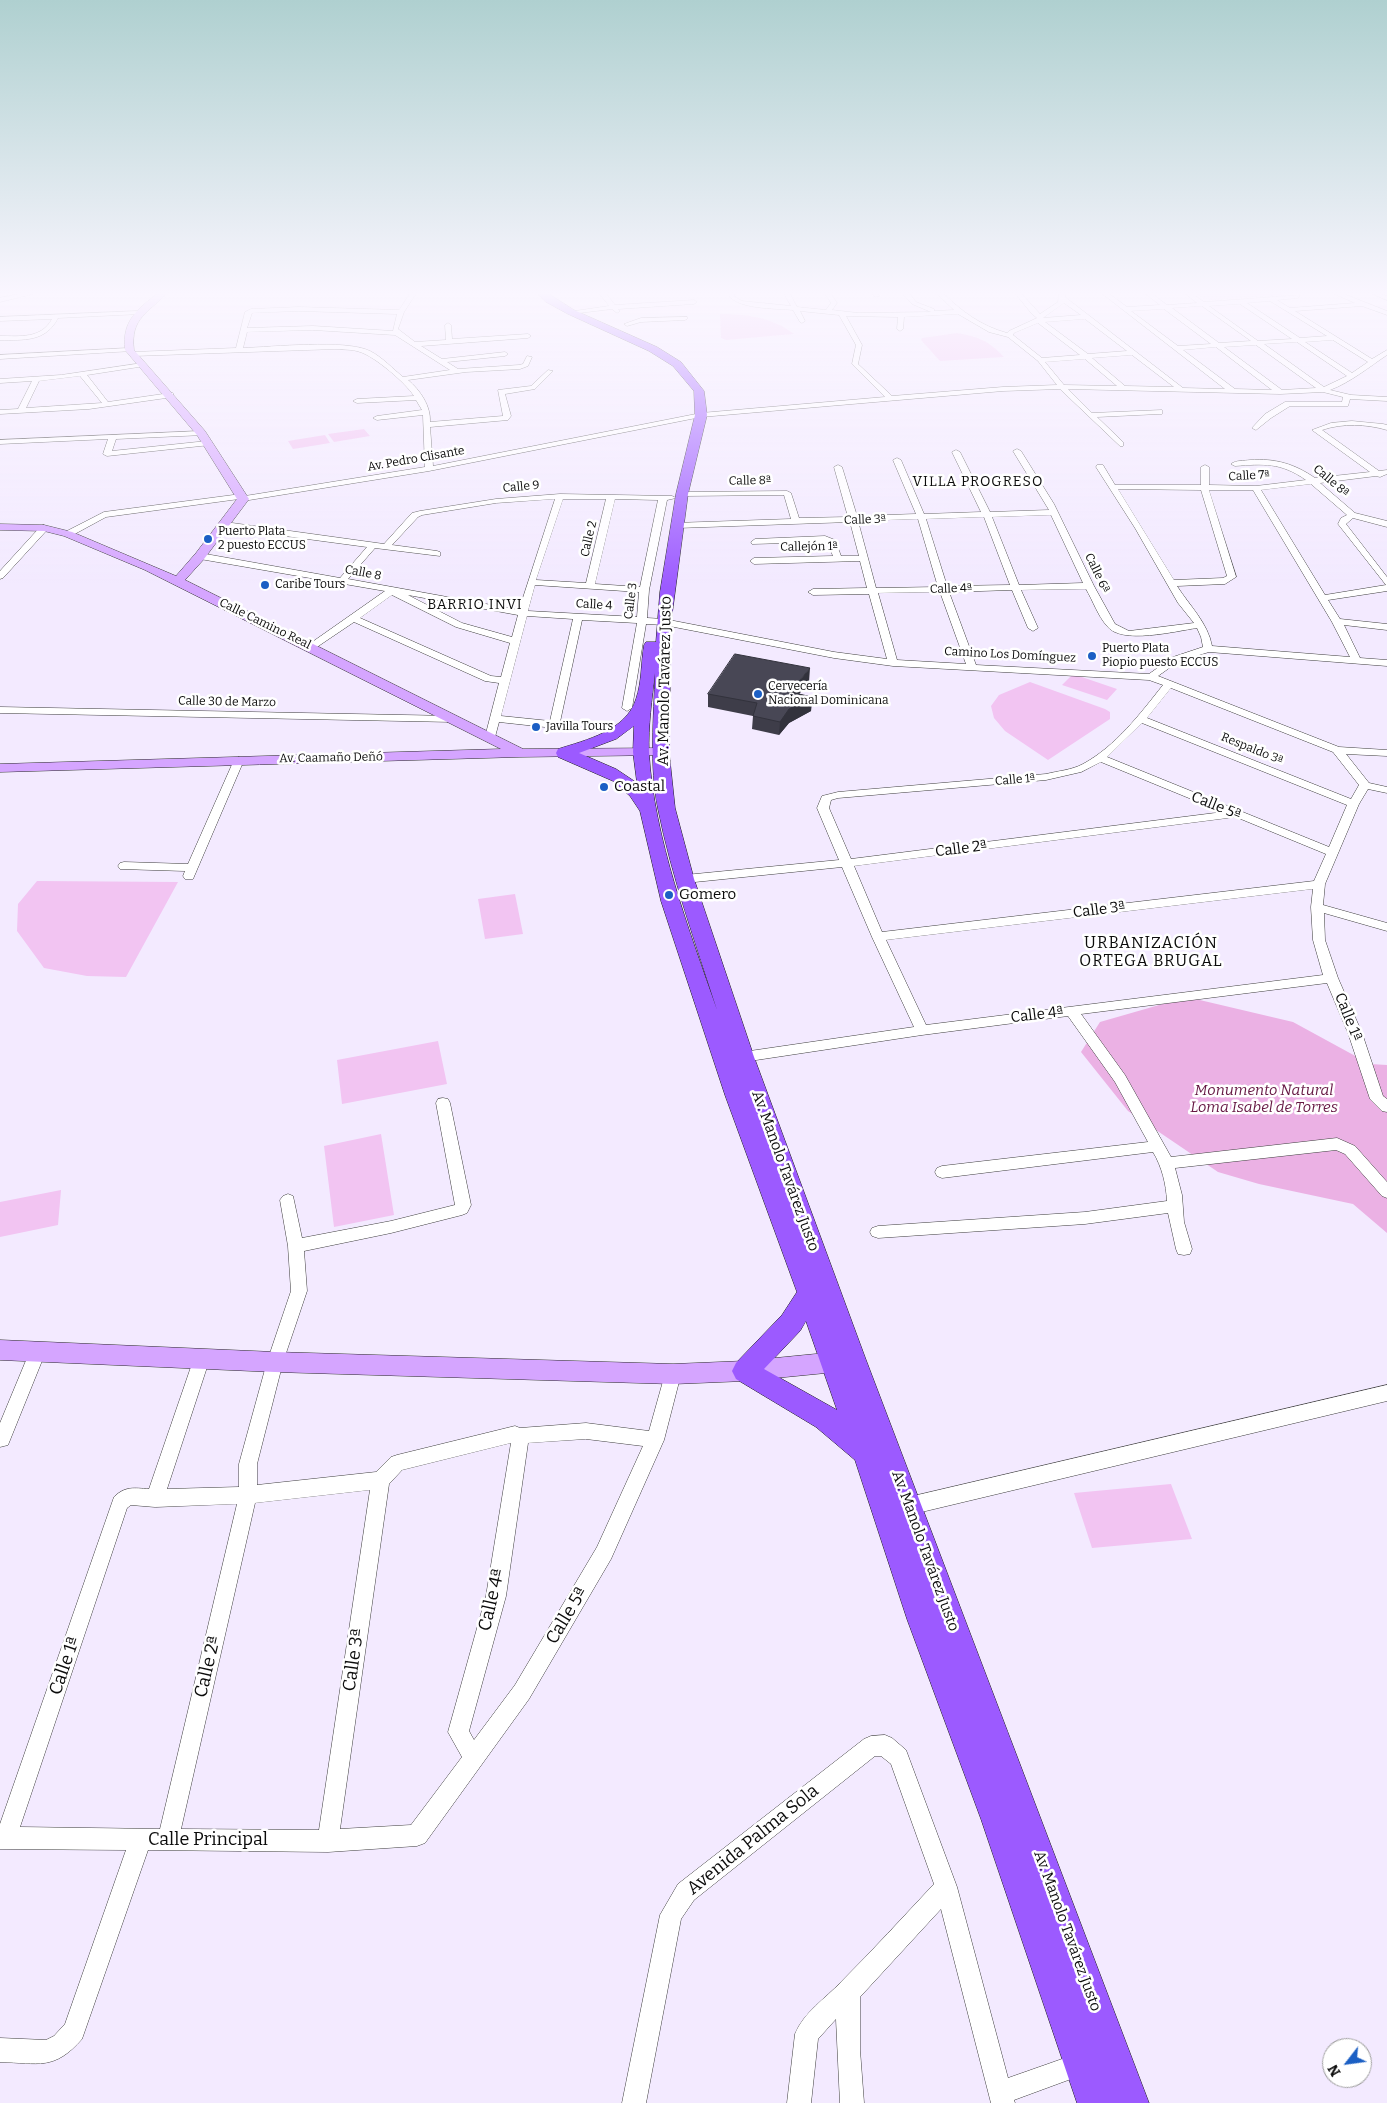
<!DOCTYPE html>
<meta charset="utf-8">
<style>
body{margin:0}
#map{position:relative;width:1387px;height:2103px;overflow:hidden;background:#f3eaff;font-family:Bitter,serif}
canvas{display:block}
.north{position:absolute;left:1322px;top:2038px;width:50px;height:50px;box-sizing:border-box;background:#fff;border:1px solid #9d9d9d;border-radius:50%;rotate:240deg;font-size:14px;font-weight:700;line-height:20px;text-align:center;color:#0b0b0b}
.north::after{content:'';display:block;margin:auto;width:18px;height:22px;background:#1b5fc4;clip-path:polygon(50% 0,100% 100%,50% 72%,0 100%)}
</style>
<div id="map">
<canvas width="1387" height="2103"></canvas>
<div class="north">N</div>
</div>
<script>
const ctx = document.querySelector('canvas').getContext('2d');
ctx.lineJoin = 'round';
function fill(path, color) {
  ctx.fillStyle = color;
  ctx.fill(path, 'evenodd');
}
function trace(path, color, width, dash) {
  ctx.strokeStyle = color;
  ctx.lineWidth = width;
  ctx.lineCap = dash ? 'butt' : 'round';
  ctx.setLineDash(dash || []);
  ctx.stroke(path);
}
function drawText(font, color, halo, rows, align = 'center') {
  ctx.font = font + ' Bitter,serif';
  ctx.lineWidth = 5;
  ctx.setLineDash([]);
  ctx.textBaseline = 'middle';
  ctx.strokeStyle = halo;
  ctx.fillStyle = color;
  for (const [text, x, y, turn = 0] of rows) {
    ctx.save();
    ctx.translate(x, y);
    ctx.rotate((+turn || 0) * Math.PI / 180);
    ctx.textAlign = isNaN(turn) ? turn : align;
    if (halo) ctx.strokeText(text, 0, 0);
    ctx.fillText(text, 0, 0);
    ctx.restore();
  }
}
fill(new Path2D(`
 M1187,997L1293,1022L1370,1064L1387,1065V1233L1353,1204L1259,1184L1218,1172L1128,1111L1081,1052L1100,1022Z`), '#ebb1e4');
fill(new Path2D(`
 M1194,292H1278L1283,295L1212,300L1203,299Z
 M720,314C746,314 772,317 794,334L726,340L721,338Z
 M957,333C979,337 988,340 1004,357L940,361L921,340L922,338Z
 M364,429L370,436L334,442L328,434Z
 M325,435L330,443L293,449L288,441Z
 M1073,674L1117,689L1107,700L1062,685Z
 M1030,682L1105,709L1110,712V719L1048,760L1005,731L994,718L991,706L999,695Z
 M37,881L178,882L126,977L87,976L44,968L17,931L18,904Z
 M515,894L523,934L485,939L478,899Z
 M438,1041L447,1084L342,1104L337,1060Z
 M381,1134L394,1215L334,1227L324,1146Z
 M61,1190L58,1225L0,1237V1202Z
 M1171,1484L1192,1539L1092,1548L1074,1493Z`), '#f2c4f2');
const street = new Path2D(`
 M28,292H41L0,302V298Z
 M411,292H417L404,312L398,329L415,342L446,340L445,325L448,323L451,325L452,339L528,334L531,336L528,338L421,346L442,359L505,352L508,354L505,356L447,362L458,369L519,365L523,364L527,356L532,357L528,366L520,369L466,372L408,380C420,390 431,406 430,422L503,416L498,390L531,386L548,370L553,371L535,389L505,394L511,416L508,420L430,427L433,466L701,413L885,397L852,364L856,345L839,315L800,311L805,321L802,323L800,322L793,310C776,308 733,310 727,292H733L735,297L742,301L791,306L783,292H789L797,307L826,310L831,303L824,292H830L837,303L832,310L858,313L931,312L912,304L901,292H908L916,302L934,309V311L954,310L935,292H942C961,311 981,326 1007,333L1009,331L1037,318L1032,314L1014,292H1020L1040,314L1058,302L1059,292H1065V297L1183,388L1225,389L1100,292H1107L1127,307L1160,305L1143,292H1150L1167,305L1197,303L1183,292H1190L1204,302L1300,295L1298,298L1277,300L1290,308L1355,303L1330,292H1339L1387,311V315L1362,306L1295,311L1372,359L1387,350V355C1369,367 1351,382 1330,390L1351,395L1387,397V401L1350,399L1348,406H1290L1271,418L1256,430L1252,428L1265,414L1285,402H1342L1343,397L1323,392L1280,394L1068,389L1092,413L1162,410V414H1159L1097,417L1123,442V446H1120L1060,389L1003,391L701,417L429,471L243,501L239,499L106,517L71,536H65V532L104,512L241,494L245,496L425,467L423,415L377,420L373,418L377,416L422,410L416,400L357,403L353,401L357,399L414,396C406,383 374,356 360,352C352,349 344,350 336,349L133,356L130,354L133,352L236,348L245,312L251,309L299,307L399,310ZM1269,301H1270L1327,336L1300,338L1247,303ZM1064,303L1081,315L1043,318ZM1240,304L1292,339L1258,341L1209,306ZM1202,306L1251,341L1219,343L1172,308ZM1164,309L1211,344L1178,346L1131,311ZM299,311L397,314L393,331L313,326L247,328L252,313ZM958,314L989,332L1008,337L1038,361L1057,385L1003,387L892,396L858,364L862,345L846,316L898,317L897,329L900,331L903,329L904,317ZM1085,319L1127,351L1088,354L1045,322ZM1038,323L1080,355L1042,358L1013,335L1014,333ZM313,330L395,335L450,370L403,377C393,369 382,357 370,351C346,339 272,347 243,348L247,332ZM1333,340L1368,362L1352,373L1305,342ZM1297,342L1347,376L1324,387L1264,344ZM1256,345L1316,388L1282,390L1224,347ZM1216,347L1272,390L1235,389L1183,350ZM1132,355L1174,387L1125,386L1092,358ZM1085,359L1117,386L1064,385L1045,362Z
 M598,292H605L615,305L694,300L697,302L694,304L618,309L620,311L617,313L612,309L571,314L568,312L609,306Z
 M871,292H877L880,296L875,297Z
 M1368,292H1377L1387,296V300Z
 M139,311L142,313L141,314L58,318C46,342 24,340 0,340V336C20,336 41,339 52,319L0,321V317Z
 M687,317V319L685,320L641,322L627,326L624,324L641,318Z
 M130,348L133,350L132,351L0,359V355Z
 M143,363L146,365L145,366L87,375L108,402L170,393H173V397L89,409L0,414V410L18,409L32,381L0,383V379L61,375ZM80,376L102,403L26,408L39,381Z
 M1352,421L1383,424L1387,425V430C1366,424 1343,423 1322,430L1379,471L1387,470V474L1380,477L1376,476L1320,483L1355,513L1387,521V527L1353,518L1346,524L1387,577V591L1328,600L1340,619L1387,624V630L1344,625L1360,658L1387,660V666L1209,652L1179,661L1158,676L1339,747L1387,750V756L1346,754L1369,783L1387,787V793L1368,789L1359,804L1325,884L1323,905L1387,923V931L1324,913L1325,940L1338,978L1362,1033L1383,1096L1387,1099V1112L1382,1111L1370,1099L1348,1033L1327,983L1081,1014L1125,1075L1171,1157L1337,1138L1355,1146L1387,1182V1198L1382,1196L1345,1154L1336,1150L1175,1168L1182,1195L1184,1222L1192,1249L1190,1254L1184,1255L1178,1254L1176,1249L1168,1213L1085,1224L878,1238L872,1236L870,1232L872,1228L878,1226L1085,1212L1167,1201C1166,1184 1162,1167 1153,1152L942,1178L937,1176L935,1172L937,1168L942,1166L1148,1142L1115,1082L1068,1016L922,1035L743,1062L738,1060L736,1057L738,1054L743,1052L914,1027L872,937L842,867L685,883L679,879L685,875L839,860L817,808L822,796L838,792L1046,774C1058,771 1072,770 1083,764C1116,746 1140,714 1163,685L1149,680L893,666L834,658L664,625L646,624L632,708L627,711L622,708L637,623L582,620L560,722L576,724L577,726L576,728H554L499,722L495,737L490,740L485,737L499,683L485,681L354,622L314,649H308V645L385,591L200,559L196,556L200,553L340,578L367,547L225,528L221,525L225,522L384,544L412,513L420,511L496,499L560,494L672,496L676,498L667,500L649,590L647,618L664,619L834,652L887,659L869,594L813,595L808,592L813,589L867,588L860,561L754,564L750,561L754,558L833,556L828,544L824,542L752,544L751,542L755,539L825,536L835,540L841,556H859L850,522L677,528L674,527V523L791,519L784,495L682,496L678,494L682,492L787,491L791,493L799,518L848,517L834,467L838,465L842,467L857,516L916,514L893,460L897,458L901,460L924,514L981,512L952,452L956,450L960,452L990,512L1049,510L1013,451L1017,449L1021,451L1054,504L1094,586L1115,624L1129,631L1194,623L1178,603L1135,528L1096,467L1097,465H1103L1115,485H1201V467L1205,465L1209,467V485L1256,486L1306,480C1280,462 1264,464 1235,466L1231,464C1236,460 1244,461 1250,460C1275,458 1295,464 1315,478L1370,472L1312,430L1331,423ZM1311,484L1347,515L1341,518L1338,524L1386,585L1325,595L1261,490ZM1118,489L1201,490L1227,576L1223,578L1174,580ZM1209,490H1253L1332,622L1350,657L1212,646C1208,623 1189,605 1177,586L1225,584L1236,577ZM555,499L519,610L348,579L375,548L440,556V552L437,551L392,545L418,517L422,515L496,503ZM563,499H606L586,583L536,580ZM615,499L658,500L640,587L595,584ZM1051,515L1083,583L1019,585L992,517ZM984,517L1010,585L947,586L926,519ZM918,519L938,587L876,588L858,521ZM535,585L639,592L637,617L528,611ZM1086,589C1093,601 1098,616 1107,626C1121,645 1176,631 1197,628L1201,637L1203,647L1173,657L1149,674L976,665L949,592L1012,590L1028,628L1033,631L1038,628L1021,590ZM940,592L966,664L897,660L878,593ZM392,595L456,627L510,643L501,677L491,676L360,618ZM408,595L518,615L512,637L462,623ZM527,616L573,619L550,721L501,716ZM1171,688L1333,752L1359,785L1351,799L1147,718ZM1142,723L1347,805L1329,847L1107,757ZM1101,762L1223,812L851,859L829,808L831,800L838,798L1046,780L1081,772ZM1236,817L1326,854L1314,881L882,932L854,866ZM1313,889L1311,907L1313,940L1323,975L926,1025L886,940Z
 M201,431L205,433L204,435L116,439L112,451L207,441H210V445L107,456L103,454L108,439L0,444V440Z
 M44,525L48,528L47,530L3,578L0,579V571L41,526Z
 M0,707L453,716L458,719L453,722L0,713Z
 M239,757L244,760L193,879H185L183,876L185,871L120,869L118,866L120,863L124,862L188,864L234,760Z
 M443,1098L448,1099L450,1103L471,1205L467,1213L462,1215L391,1233L304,1251L307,1291L283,1362L257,1464V1485L376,1472L391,1457L397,1455L515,1426L520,1428L586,1423L649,1431L665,1374L667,1369L673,1367L679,1369L681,1374L664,1440L611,1559L529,1699L425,1843L417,1846L328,1852L148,1850L82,2039C54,2071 39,2063 0,2062V2038L46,2040L54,2036L65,2024L126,1850L0,1849V1824L114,1497C125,1486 134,1488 149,1489L194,1358L196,1353L202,1351L208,1353L210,1358L167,1489L239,1487V1464L267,1362L291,1291L288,1246L280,1200L283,1196L288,1194L293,1196L302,1238L391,1221L455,1205L436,1103L438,1099ZM586,1439L643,1446L597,1547L515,1685L474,1740L469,1731L506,1596L528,1443ZM511,1443L486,1596L448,1732L462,1757L411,1825L340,1829L389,1484L402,1470ZM370,1490L319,1830L181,1829L255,1503ZM237,1504L160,1829L20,1827L127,1508L131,1505L155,1507Z
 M38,1344L44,1346L46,1351L8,1445L0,1447V1423L32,1346Z
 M1387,1385V1401L909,1515L903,1512L900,1506L903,1500L909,1497Z
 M885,1735L892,1738L906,1750L957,1887L1008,2078L1082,2052L1090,2056L1094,2064L1090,2072L1014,2100L1015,2103H991L941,1909L860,1997V2050L864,2103H840L836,2019L818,2039L811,2103H787L795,2034C804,2012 825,1999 841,1982C873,1950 903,1917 934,1884L891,1764L881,1756H875L694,1900L681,1919L646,2103H622L660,1915L678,1884L864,1739L871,1736Z`);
const secondary = new Path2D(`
 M159,292H168C149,313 130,317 134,350L205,431L249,499L204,559L185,580L523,749L661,748L666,749L668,752L666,755L519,757L0,772V764L501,749L145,570L64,536L44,531L0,530V524L44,525L72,532L176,576L196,553L237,499L197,435L125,350C122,320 137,310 159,292Z
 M0,1340L275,1352L673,1364L745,1361L846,1351L854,1354L858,1361L854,1368L846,1371L745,1381L673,1384L275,1372L0,1360Z`);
const primary = new Path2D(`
 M536,292H546L574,310L657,347L681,362L704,391L707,415L688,494L671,622L669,752L675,808L694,879L754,1057L866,1360L1149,2103H1077L981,1819L907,1619L855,1460L816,1427L736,1379L732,1371L736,1363L782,1315L797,1292L725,1095L661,901L640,811L630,796L613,781L558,757L556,753L558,749C586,740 626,731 636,699C642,682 641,662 644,645L646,642H656L660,592L676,494L695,415L694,391L673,366L649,351L568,314L546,302ZM655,673C654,717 649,765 658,809C672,878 696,944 717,1010C689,930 654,838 649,753C648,726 652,699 655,673ZM634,726L633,752L637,783L616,769L579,753L616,739ZM806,1321L837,1410L764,1369L800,1331Z`);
trace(street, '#3e3e3e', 1);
trace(secondary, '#2d2d2d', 1);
trace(primary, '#1c1c1c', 1);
fill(street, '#fff');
fill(secondary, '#d5a5ff');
fill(primary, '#9c5aff');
fill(new Path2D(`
 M809,682L799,694L812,697L811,711L789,723L779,735L752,729L753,716L708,707V694Z`), '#3e3d49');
fill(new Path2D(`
 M810,668L809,682L789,706L790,692Z
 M812,697L811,711L789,723L779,735L780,722L789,709Z`), '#32323c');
const building = new Path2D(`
 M735,654L810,668L790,692L812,697L789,709L780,722L753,716L757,703L708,694Z`);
fill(building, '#484755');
trace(building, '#32323c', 1);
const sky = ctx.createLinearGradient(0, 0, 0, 587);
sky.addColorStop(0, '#afd0d0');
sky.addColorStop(0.5, '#faf6ff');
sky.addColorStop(1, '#faf6ff00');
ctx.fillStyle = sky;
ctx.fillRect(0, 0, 1387, 587);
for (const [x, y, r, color] of [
 [208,539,5,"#1b5fc4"],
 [265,585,5,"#1b5fc4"],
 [1092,656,5,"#1b5fc4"],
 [758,694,5,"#1b5fc4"],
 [536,727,5,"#1b5fc4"],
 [604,787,5,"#1b5fc4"],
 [669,895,5,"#1b5fc4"]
]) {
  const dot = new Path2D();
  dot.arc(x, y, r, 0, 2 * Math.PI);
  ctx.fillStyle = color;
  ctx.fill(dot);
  trace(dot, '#fff', 2);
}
drawText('12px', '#0b0b0b', '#fff', [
 ["Av. Pedro Clisante",416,459,-10],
 ["Calle 7ª",1249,476,-3],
 ["Calle 8ª",750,481,-1],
 ["Calle 8ª",1331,481,40],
 ["Calle 9",521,487,-5],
 ["Calle 3ª",865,520,-2],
 ["Calle 2",589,539,-77],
 ["Callejón 1ª",809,547,-1],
 ["Calle 8",363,573,11],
 ["Calle 6ª",1097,573,64],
 ["Calle 4ª",951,589,-2],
 ["Calle 3",631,601,-83],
 ["Calle 4",594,605,3],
 ["Calle Camino Real",265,624,26],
 ["Camino Los Domínguez",1010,655,3],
 ["Calle 30 de Marzo",227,702,1],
 ["Respaldo 3ª",1252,749,22],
 ["Av. Caamaño Deñó",331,758,-1],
 ["Calle 1ª",1015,780,-5]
]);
drawText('12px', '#0b0b0b', '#fff', [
 ["Puerto Plata",218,532],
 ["2 puesto ECCUS",218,546],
 ["Caribe Tours",275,585],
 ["Puerto Plata",1102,649],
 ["Piopio puesto ECCUS",1102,663],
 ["Cervecería",768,687],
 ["Nacional Dominicana",768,701],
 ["Javilla Tours",546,727]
], 'left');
ctx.letterSpacing = '1px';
drawText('14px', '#0b0b0b', '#fff', [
 ["VILLA PROGRESO",978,482],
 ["BARRIO INVI",475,605]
]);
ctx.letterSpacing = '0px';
drawText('15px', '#0b0b0b', '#fff', [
 ["Av. Manolo Tavárez Justo",665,681,-89],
 ["Calle 5ª",1216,806,22],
 ["Calle 2ª",961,849,-7],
 ["Calle 3ª",1099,910,-7],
 ["Calle 4ª",1037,1015,-7],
 ["Calle 1ª",1348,1017,68],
 ["Av. Manolo Tavárez Justo",785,1171,70],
 ["Av. Manolo Tavárez Justo",925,1551,70],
 ["Av. Manolo Tavárez Justo",1067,1931,70]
]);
drawText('15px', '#0b0b0b', '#fff', [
 ["Coastal",614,787],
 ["Gomero",679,895]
], 'left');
drawText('italic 15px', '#661844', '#fff', [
 ["Monumento Natural",1264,1091],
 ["Loma Isabel de Torres",1264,1108]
]);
ctx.letterSpacing = '1px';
drawText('16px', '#0b0b0b', '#fff', [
 ["URBANIZACIÓN",1151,944],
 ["ORTEGA BRUGAL",1151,962]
]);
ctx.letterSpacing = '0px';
drawText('18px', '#0b0b0b', '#fff', [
 ["Calle 4ª",492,1600,-77],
 ["Calle 5ª",567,1616,-59],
 ["Calle 3ª",354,1660,-82],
 ["Calle 1ª",65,1666,-71],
 ["Calle 2ª",208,1667,-77],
 ["Calle Principal",208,1840],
 ["Avenida Palma Sola",753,1840,-39]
]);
</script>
